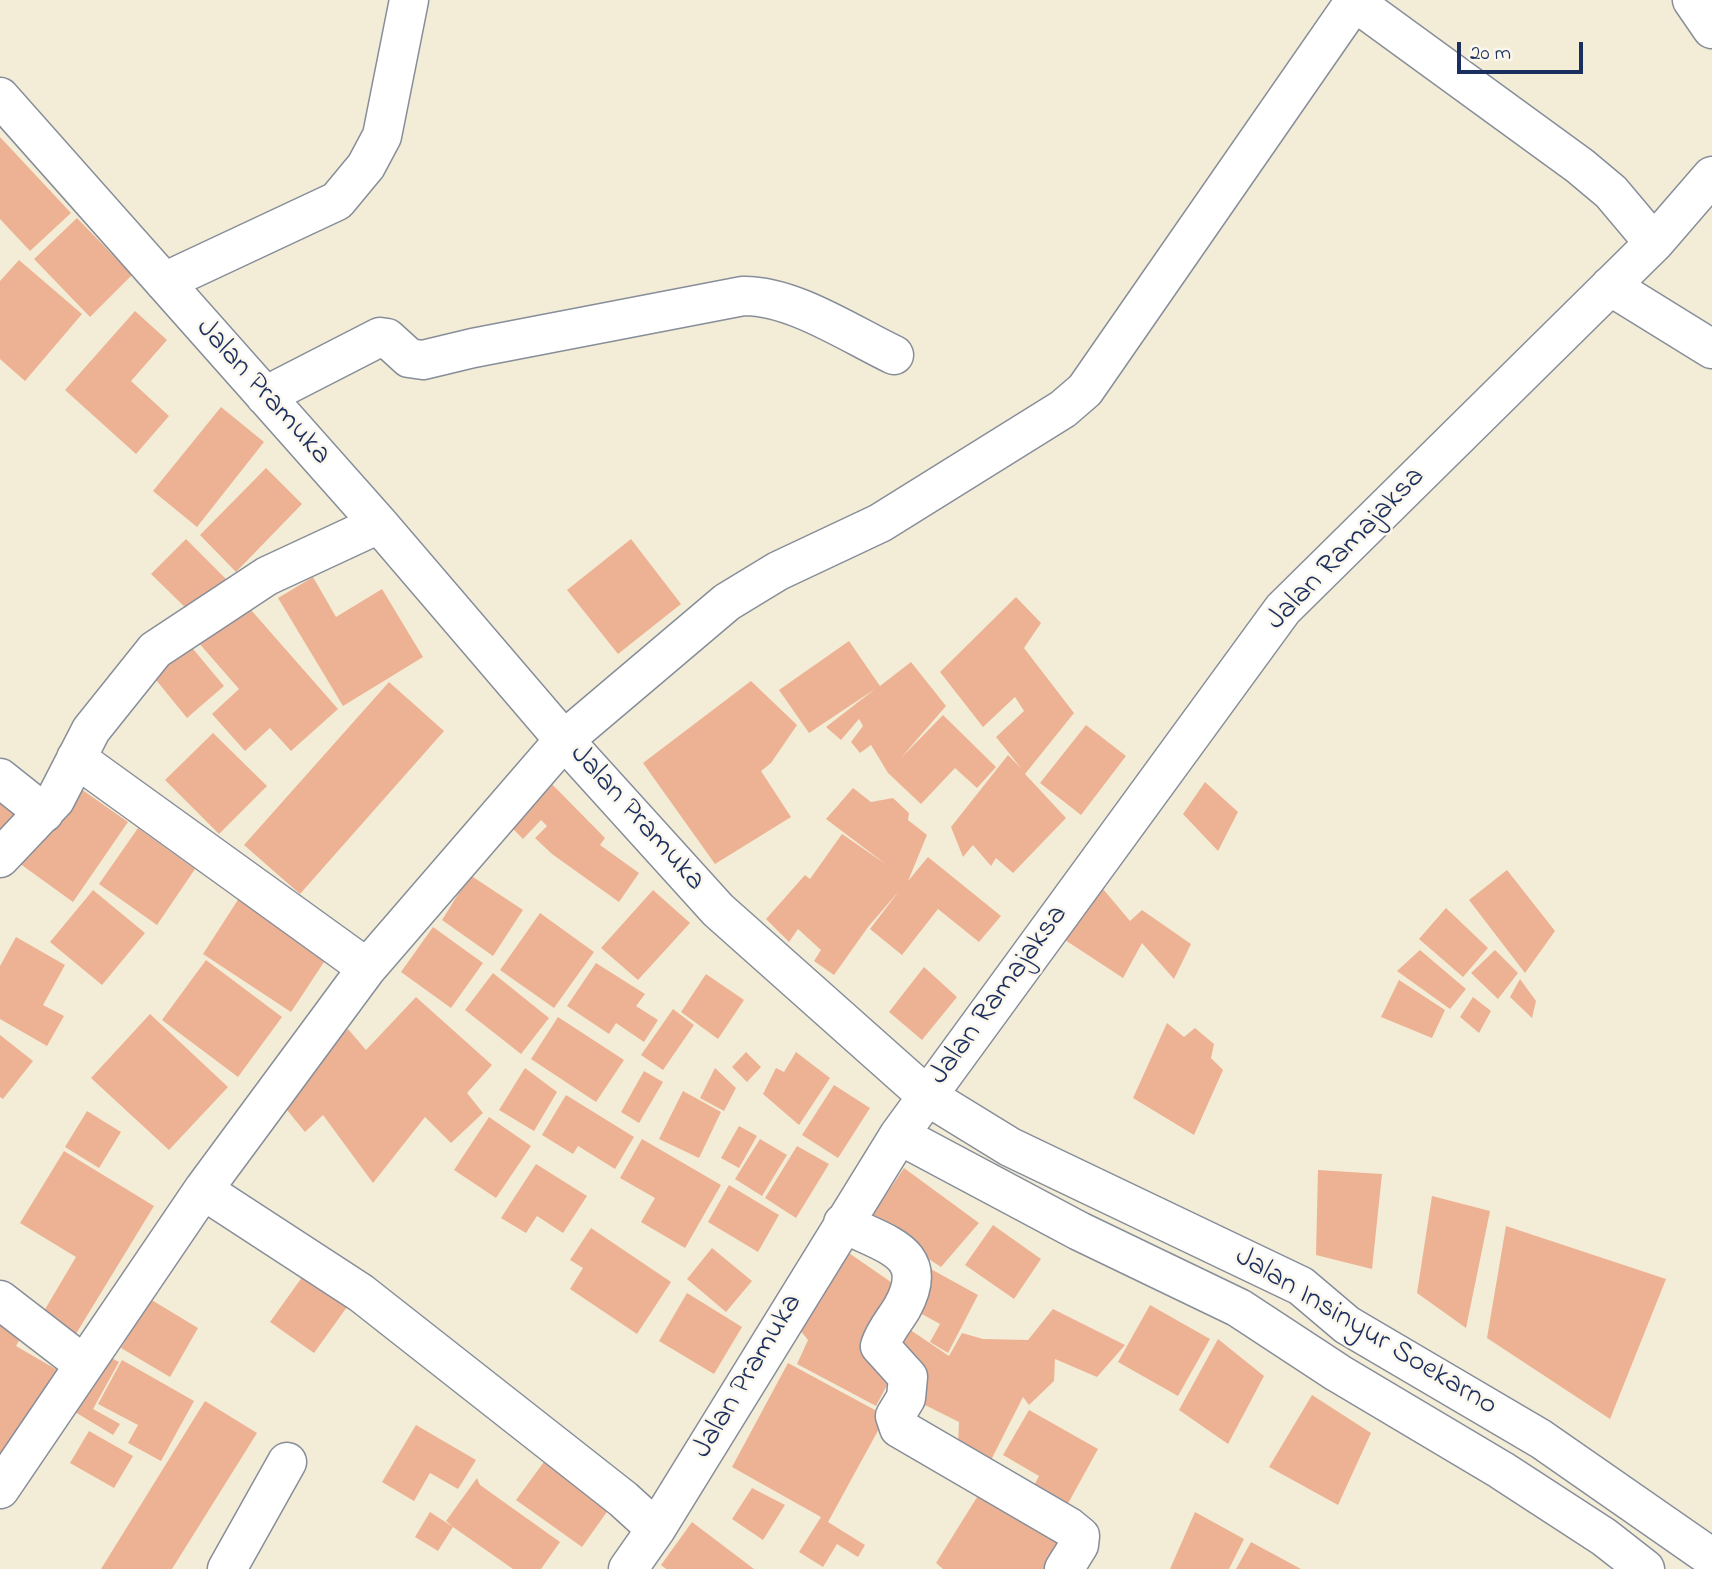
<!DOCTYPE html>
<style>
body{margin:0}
#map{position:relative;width:1712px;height:1569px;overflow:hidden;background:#f3edd7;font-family:"Indie Flower",sans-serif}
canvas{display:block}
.scale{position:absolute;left:1457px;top:42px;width:126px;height:32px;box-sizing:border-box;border:4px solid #1b2f5e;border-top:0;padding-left:9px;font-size:21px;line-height:24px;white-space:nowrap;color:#1b2f5e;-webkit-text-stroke:5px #fbf7ec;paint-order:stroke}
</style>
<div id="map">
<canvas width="1712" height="1569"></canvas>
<div class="scale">20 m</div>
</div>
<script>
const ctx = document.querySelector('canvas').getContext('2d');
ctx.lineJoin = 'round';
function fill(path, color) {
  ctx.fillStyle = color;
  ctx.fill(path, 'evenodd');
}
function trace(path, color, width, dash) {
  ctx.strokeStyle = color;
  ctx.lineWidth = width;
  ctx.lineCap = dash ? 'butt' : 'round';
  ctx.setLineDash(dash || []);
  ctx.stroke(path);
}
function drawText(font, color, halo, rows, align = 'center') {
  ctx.font = font + ' "Indie Flower",sans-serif';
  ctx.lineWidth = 5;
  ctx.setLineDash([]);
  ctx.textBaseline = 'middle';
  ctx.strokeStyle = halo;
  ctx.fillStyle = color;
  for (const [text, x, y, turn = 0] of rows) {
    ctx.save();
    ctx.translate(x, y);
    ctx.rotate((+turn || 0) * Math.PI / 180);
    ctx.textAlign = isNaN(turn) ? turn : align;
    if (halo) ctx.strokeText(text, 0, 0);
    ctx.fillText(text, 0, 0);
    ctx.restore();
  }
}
fill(new Path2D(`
 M0,137L71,213L30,251L0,219Z
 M77,218L132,275L90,317L34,259Z
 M19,260L82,314L25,381L0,359V281Z
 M135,311L167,340L131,381L169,416L136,454L65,390Z
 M221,407L264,442L197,527L153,491Z
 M266,468L302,504L236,572L200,535Z
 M186,539L228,581L194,616L151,574Z
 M631,539L681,604L618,654L567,590Z
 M313,577L336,617L382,589L423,657L343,706L278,598Z
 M1016,597L1041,623L1024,648L1074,713L1025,774L1066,818L1013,873L996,858L991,866L973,845L963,857L951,827L1008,755L1021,768L996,737L1024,711L1015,697L983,727L940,672Z
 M244,602L338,709L291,751L270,728L245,751L212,714L239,689L198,642Z
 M849,641L880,686L911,662L946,706L900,759L943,715L996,767L977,788L955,768L921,804L888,773L871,745L860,753L851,742L863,726L859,719L841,740L826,727L875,689L809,733L779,690Z
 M189,644L224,686L187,718L152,675Z
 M751,681L797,725L771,763L761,771L791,817L715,864L643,763Z
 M389,682L444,731L300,894L244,845Z
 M1086,725L1126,756L1081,815L1040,783Z
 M213,733L267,786L219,834L165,780Z
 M543,775L605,838L600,845L639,873L619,902L552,854L535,838L547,826L541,820L523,839L502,818Z
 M1205,782L1238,812L1218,851L1183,814Z
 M74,784L128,822L73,902L19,863Z
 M853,788L871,802L893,798L909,813L908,820L927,835L908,881L928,857L1001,916L979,942L938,909L902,955L870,929L899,891L868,927L834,975L814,961L821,950L798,929L789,942L766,919L805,875L810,879L842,834L887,865L826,819Z
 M0,791L23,806L0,842Z
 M138,828L195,869L157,925L99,884Z
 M1507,870L1555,931L1525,973L1469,900Z
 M470,875L523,910L493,956L442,920Z
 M1103,889L1130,921L1142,910L1191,944L1174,979L1142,943L1123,978L1065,940Z
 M93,890L145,933L102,985L50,942Z
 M653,890L690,923L638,980L601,948Z
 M243,892L332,950L291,1012L203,954Z
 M1446,908L1488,948L1463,977L1419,939Z
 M540,913L594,952L554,1008L500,970Z
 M433,927L483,963L451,1008L401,972Z
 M16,937L65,965L43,1005L64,1016L47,1046L0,1019V966Z
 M1420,950L1466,989L1450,1009L1397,971Z
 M1495,950L1518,973L1498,999L1471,973Z
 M206,960L282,1017L238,1077L162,1020Z
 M596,963L645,994L636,1006L658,1020L644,1042L616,1023L609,1034L567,1006Z
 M924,967L957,997L922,1040L889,1012Z
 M493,973L549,1018L521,1054L465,1010Z
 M706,974L744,1000L718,1039L681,1012Z
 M1520,979L1536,1001L1532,1018L1510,997Z
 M1399,980L1445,1010L1432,1038L1381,1017Z
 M416,997L492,1065L467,1093L483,1113L451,1143L425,1117L373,1183L323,1115L305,1132L278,1099L348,1029L366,1050Z
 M1473,997L1491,1011L1479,1033L1460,1017Z
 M673,1009L694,1025L663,1070L641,1055Z
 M150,1014L228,1087L169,1150L91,1078Z
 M558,1017L624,1060L596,1102L531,1059Z
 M1167,1023L1184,1037L1195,1028L1214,1044L1211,1058L1223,1070L1194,1135L1133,1098Z
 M0,1035L33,1061L3,1099L0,1097Z
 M746,1052L761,1067L747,1082L732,1067Z
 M796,1052L830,1078L799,1125L763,1094L776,1068L784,1072Z
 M525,1068L557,1092L534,1131L499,1110Z
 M715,1068L736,1088L724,1111L700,1098Z
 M644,1071L663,1082L639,1123L621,1112Z
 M834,1085L870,1108L838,1158L802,1135Z
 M683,1091L721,1112L699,1158L659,1139Z
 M566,1095L634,1137L615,1169L578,1146L573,1154L542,1135Z
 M87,1111L121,1132L99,1168L65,1147Z
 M489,1117L531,1146L496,1198L454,1170Z
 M739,1126L757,1136L739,1168L721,1158Z
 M642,1139L721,1185L685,1248L641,1222L655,1198L620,1178Z
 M760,1139L787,1155L762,1196L735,1179Z
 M797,1146L829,1164L796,1218L765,1198Z
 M64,1151L154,1206L74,1337L41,1316L76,1257L20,1223Z
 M536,1164L587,1196L563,1233L537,1216L526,1233L501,1218Z
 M904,1168L979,1223L941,1267L869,1220Z
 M1318,1170L1382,1174L1372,1269L1316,1255Z
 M729,1185L779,1215L758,1252L708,1222Z
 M1432,1196L1490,1211L1466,1328L1417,1293Z
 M993,1225L1041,1259L1014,1299L965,1265Z
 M1506,1226L1666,1279L1610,1419L1487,1338Z
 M591,1228L671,1282L637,1334L570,1289L583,1268L570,1260Z
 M712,1248L752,1281L726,1312L687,1279Z
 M846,1251L901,1289L895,1370L876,1406L797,1364L808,1340L800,1330Z
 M929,1268L978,1295L948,1353L930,1342L940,1324L909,1307Z
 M308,1269L352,1300L314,1353L270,1322Z
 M687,1293L742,1327L714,1374L659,1341Z
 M150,1299L198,1328L170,1377L121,1348Z
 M1150,1305L1210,1339L1178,1396L1118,1362Z
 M1053,1309L1125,1345L1097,1377L1055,1359L1054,1381L1029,1405L1023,1397L991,1460L958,1446L959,1422L923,1404L889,1342L900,1323L949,1356L962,1333L983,1339L1028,1340Z
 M0,1319L24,1332L16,1346L59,1371L0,1470Z
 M1218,1339L1264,1376L1228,1444L1179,1410Z
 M106,1355L119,1362L93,1409L120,1424L113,1435L75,1412Z
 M122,1360L194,1401L161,1461L128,1443L138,1425L98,1404Z
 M788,1363L886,1416L828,1522L865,1545L858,1557L837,1544L823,1567L799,1552L821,1517L732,1467Z
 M1312,1395L1371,1433L1338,1505L1269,1467Z
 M205,1401L257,1433L172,1569H101Z
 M1029,1410L1098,1449L1060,1518L1027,1499L1039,1476L1003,1455Z
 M416,1425L476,1460L458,1489L430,1473L414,1501L382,1482Z
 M89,1431L133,1456L114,1488L70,1463Z
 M549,1455L614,1502L582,1547L516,1500Z
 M477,1478L480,1485L560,1542L541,1569H513L453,1527L438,1551L415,1537L430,1512L453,1527L446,1521Z
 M752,1488L785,1505L763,1540L732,1519Z
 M979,1494L1067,1545L1052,1569H943L936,1563Z
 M1195,1512L1244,1539L1229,1569H1170Z
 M692,1522L754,1569H666L661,1565Z
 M1251,1542L1301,1569H1236Z`), '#edb293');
const minor = new Path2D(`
 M1352,0L1580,166L1611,192L1654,243
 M1692,0L1712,29
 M0,97L379,524L564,740L718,910L927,1096L1010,1147L1301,1286L1347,1325L1541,1439L1712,1558
 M164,282L337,201L366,166L382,136L409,0
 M1610,286L1712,349
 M265,396L380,337L387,338L409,358L423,360L473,348L743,296C792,295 850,334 894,355
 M76,758L367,968
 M0,778L44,813
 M0,858L55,800L91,730L155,650L267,576L379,524
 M899,1135L1079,1231L1239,1308L1338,1373L1501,1470L1604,1537L1645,1569
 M203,1190L361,1293L623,1499L656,1529
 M843,1223C885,1245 933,1252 902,1308C895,1320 884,1332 880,1346L908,1377L906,1398L895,1416L899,1428L1069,1527L1080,1536L1079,1545L1064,1569
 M0,1300L83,1364
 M0,1489L203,1190L367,968L564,740L727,602L778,571L880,523L1063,409L1085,390L1354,2
 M227,1569L287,1462
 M628,1569L656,1529L899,1135L1283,609L1654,243L1712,176`);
trace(minor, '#878e9a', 41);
trace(minor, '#fff', 38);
drawText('30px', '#1b2f5e', '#fbf7ec', [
 ["Jalan Pramuka",262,393,48],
 ["Jalan Ramajaksa",1347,550,-46],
 ["Jalan Pramuka",636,819,48],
 ["Jalan Ramajaksa",1000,996,-54],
 ["Jalan Insinyur Soekarno",1365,1333,31],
 ["Jalan Pramuka",749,1377,-59]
]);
</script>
